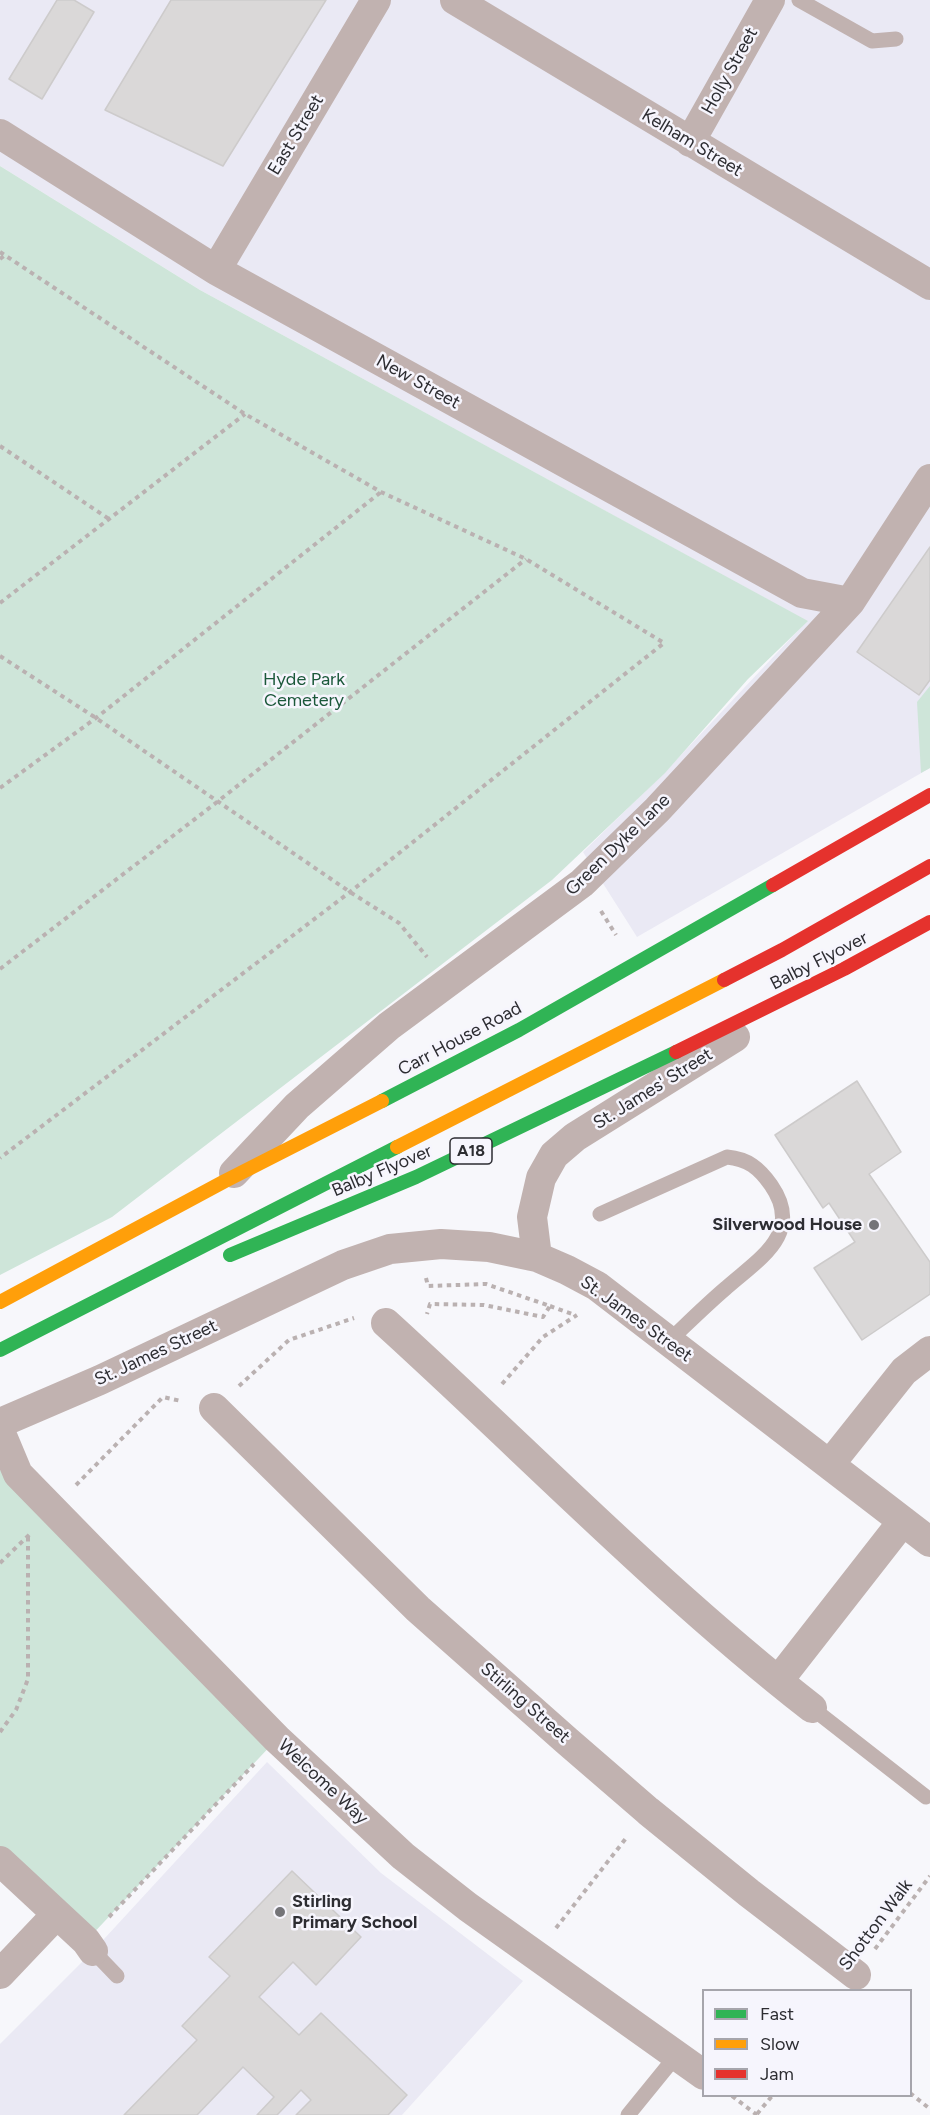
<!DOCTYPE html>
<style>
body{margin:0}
#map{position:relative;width:930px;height:2115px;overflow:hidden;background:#f7f7fb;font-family:Figtree,sans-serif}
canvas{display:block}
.legend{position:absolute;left:702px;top:1989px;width:210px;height:108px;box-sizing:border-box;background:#f6f5fd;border:2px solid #a6a5ac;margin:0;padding:8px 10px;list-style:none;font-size:18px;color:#2d2d32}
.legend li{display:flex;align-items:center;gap:12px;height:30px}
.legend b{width:30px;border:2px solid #a6a5ac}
</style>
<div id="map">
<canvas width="930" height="2115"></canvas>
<ul class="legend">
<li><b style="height:8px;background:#30b455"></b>Fast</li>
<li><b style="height:8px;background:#ff9f0a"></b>Slow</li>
<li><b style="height:8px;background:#e5322d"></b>Jam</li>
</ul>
</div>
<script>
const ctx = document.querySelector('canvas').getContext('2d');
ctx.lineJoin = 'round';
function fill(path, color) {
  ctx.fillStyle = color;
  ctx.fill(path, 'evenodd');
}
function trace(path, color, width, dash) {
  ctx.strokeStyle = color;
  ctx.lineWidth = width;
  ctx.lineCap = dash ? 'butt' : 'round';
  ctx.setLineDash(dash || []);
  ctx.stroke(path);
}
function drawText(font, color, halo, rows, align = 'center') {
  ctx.font = font + ' Figtree,sans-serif';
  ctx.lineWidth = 5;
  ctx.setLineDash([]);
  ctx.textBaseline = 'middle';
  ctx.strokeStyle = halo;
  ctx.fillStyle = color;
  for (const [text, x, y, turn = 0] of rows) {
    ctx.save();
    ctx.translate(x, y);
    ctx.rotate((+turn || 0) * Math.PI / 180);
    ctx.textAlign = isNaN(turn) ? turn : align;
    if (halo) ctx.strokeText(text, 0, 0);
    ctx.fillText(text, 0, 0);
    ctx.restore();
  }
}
fill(new Path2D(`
 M0,0H930V768L637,937L583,852L665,772L807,621L200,290L0,166Z
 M267,1762L381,1873L523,1981L402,2115H0V2044L93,1951Z`), '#eae9f4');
fill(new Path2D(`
 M0,166L200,290L808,621L748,679L665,773L552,880L112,1217L0,1275Z
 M930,686V768L921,773L917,702Z
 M0,1470L18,1474L277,1739L86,1941L0,1861Z`), '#cee5d9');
const building = new Path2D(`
 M57,0H74L94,12L42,99L9,79Z
 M171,0H326L223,166L105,110Z
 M930,547V680L919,695L857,652Z
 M857,1081L901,1152L869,1174L930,1262V1294L862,1340L814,1268L855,1242L829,1203L823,1208L775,1135Z
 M292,1871L361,1937L316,1985L293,1962L259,1997L299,2035L321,2013L407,2095L388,2115H296L311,2100L301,2090L277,2115H257L274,2097L243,2067L197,2115H124L197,2040L182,2026L230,1976L209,1957Z`);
fill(building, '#dad8d8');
trace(building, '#cdcbcb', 1.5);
trace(new Path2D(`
 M0,252L245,414L381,492L526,559L664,643L350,892L0,1158
 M0,259L5,255
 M0,446L109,519
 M0,603L245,414
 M0,656L96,718L350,892L399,923L427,957
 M0,788L96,718L381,492
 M601,911L616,935
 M0,969L217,802L526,559
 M426,1278L428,1286L486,1284L550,1306L543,1317L484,1305L430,1304L427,1314
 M550,1306L572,1314
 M502,1384L543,1337L577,1315
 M239,1386L289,1340L354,1318
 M76,1485L163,1397L181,1401
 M0,1563L30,1534
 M0,1732L16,1710L28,1679V1537
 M109,1917L254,1764
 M556,1928L627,1837
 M875,1949L930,1876
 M910,2093L930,2109
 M732,2096L757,2115
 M757,2114L772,2096`), '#bab1b1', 4, [4.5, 4.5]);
trace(new Path2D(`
 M799,0L872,41L896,39
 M600,1214L727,1157C748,1159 759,1168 771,1185C805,1234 757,1260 726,1288C706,1305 688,1323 669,1341
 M812,1708L926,1797
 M93,1951L117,1976
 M628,2115L676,2056`), '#c1b2b0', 15);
trace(new Path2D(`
 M455,0L930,285
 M0,134L216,270L802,593L850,602
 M690,142L770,0
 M216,270L376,0
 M234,1173L297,1106L389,1026L582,883L657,810L850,602L930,479
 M537,1257L532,1217L541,1178L554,1155L575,1137L735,1037
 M386,1323C528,1452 661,1590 812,1708
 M214,1408L418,1609L567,1741L648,1811L749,1893L856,1975
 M0,1423L100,1380L343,1265L390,1249L441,1244L489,1247L537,1257L567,1270L597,1286L930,1542
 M0,1431L18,1474L277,1739L403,1856L468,1907L704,2075
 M830,1464L904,1371L930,1351
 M778,1681L903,1521
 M0,1861L86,1941L93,1951
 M0,1974L56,1915`), '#c1b2b0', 30);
trace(new Path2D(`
 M382,1101L519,1030L773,885
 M230,1255L416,1177L676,1052
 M0,1350L397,1147`), '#30b455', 14);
trace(new Path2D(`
 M397,1147L724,980
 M0,1302L225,1181L382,1101`), '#ff9f0a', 14);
trace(new Path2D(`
 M773,885L930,795
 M724,980L782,950L930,866
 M676,1052L844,969L930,922`), '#e5322d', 14);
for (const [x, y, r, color] of [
 [874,1225,6,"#747478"],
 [280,1912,6,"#747478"]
]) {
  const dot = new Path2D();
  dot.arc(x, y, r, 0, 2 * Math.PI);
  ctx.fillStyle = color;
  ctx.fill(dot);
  trace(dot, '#f6f5fd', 2);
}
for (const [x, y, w] of [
 [471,1151,42]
]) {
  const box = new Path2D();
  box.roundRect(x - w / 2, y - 13, w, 26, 4.5);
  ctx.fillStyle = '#f6f5fd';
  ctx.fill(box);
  trace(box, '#2d2d32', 1.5);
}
drawText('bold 16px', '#2d2d32', null, [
 ["A18",471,1151]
]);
drawText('18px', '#2d2d32', '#f6f5fd', [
 ["Holly Street",730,71,-61],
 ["East Street",296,135,-59],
 ["Kelham Street",692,143,31],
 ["New Street",418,382,29],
 ["Green Dyke Lane",618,845,-44],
 ["Balby Flyover",819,961,-27],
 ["Carr House Road",460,1039,-28],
 ["St. James' Street",653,1089,-32],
 ["Balby Flyover",382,1171,-23],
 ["St. James Street",636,1319,36],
 ["St. James Street",156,1353,-25],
 ["Stirling Street",525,1703,41],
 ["Welcome Way",323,1782,43],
 ["Shotton Walk",876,1925,-53]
]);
drawText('18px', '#1b583a', '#f6f5fd', [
 ["Hyde Park",304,680],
 ["Cemetery",304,701]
]);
drawText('bold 18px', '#2d2d32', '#f6f5fd', [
 ["Silverwood House",862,1225],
 ["Stirling",292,1902,"left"],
 ["Primary School",292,1923,"left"]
], 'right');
</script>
